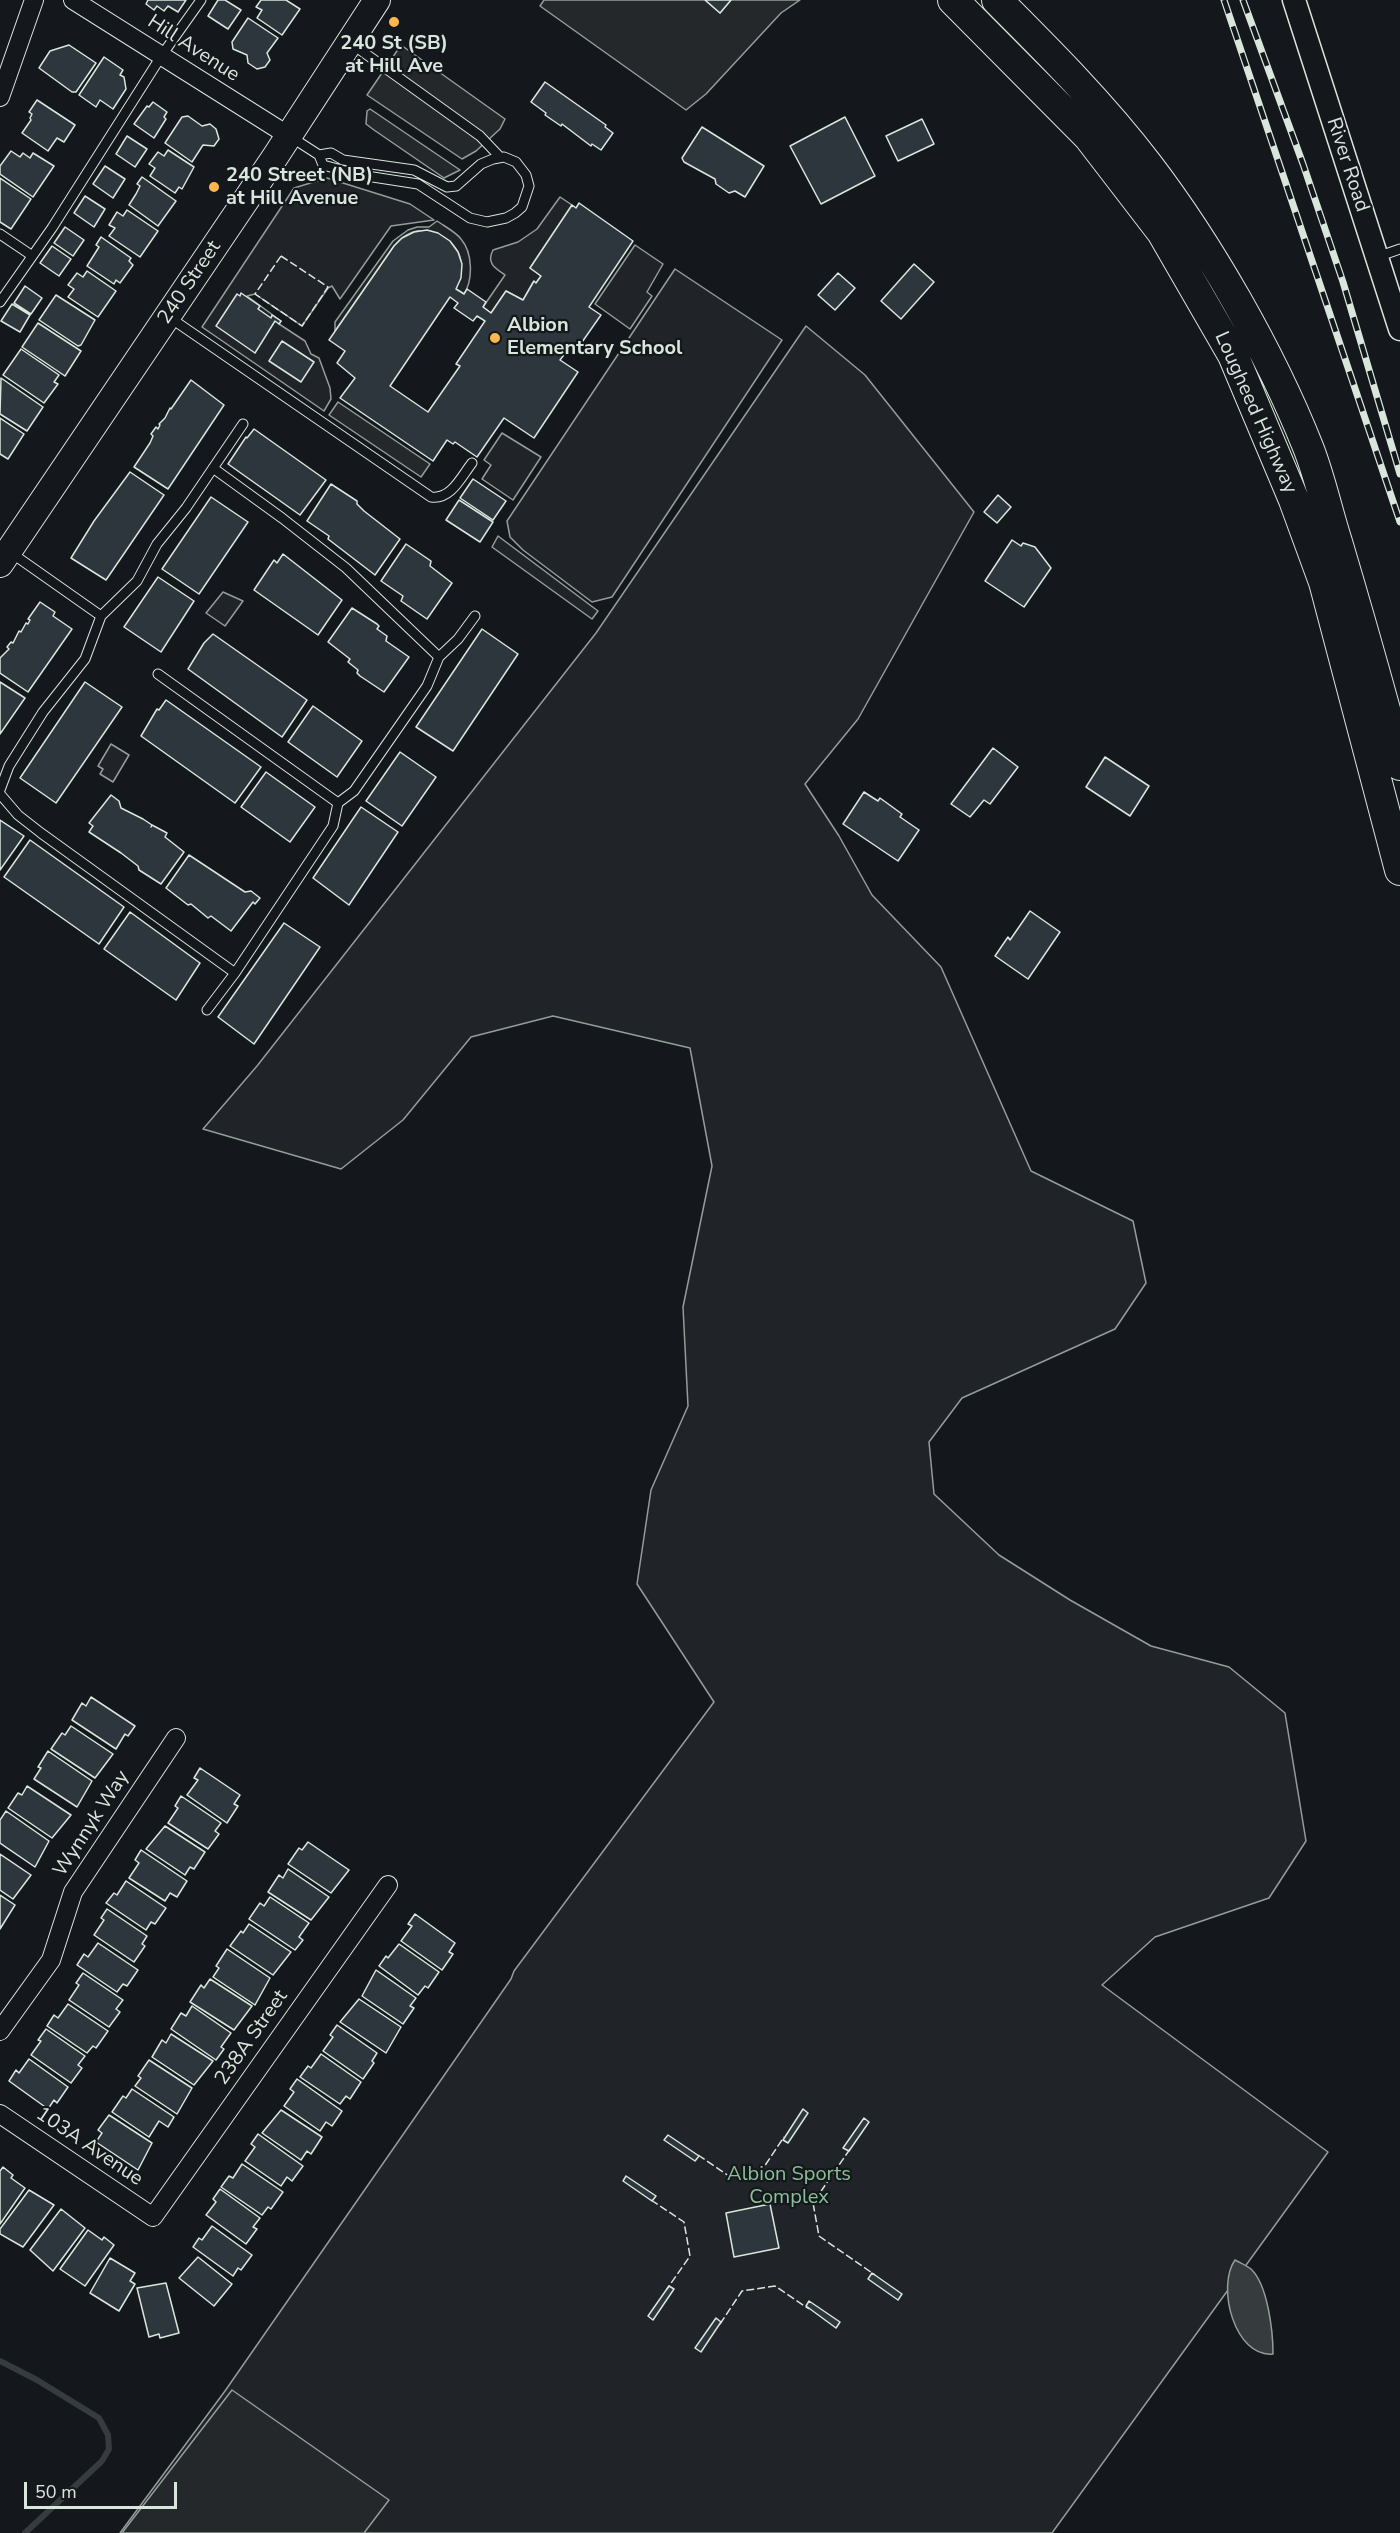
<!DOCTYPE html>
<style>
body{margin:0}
#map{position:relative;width:1400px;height:2533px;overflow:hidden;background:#14181c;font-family:"Nunito Sans",sans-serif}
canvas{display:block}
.scale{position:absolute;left:24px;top:2482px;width:153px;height:27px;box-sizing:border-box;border:3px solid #d8e6dc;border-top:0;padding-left:8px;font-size:18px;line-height:21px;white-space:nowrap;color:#d8e6dc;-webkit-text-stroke:4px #14181c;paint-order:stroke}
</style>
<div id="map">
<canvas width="1400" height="2533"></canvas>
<div class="scale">50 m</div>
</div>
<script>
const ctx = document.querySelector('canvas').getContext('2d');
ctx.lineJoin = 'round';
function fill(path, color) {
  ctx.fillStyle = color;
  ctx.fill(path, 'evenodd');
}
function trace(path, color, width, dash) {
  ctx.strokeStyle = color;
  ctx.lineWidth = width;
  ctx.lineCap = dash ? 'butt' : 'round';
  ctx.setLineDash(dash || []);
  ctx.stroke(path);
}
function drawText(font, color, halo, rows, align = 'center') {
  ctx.font = font + ' "Nunito Sans",sans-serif';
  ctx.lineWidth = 4.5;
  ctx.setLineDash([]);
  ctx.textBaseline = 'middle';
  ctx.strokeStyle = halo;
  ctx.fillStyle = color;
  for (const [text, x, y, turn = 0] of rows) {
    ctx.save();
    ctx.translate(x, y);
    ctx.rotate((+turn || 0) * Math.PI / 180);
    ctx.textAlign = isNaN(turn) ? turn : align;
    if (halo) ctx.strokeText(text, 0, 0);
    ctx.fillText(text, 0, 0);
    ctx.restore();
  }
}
const green = new Path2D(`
 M327,178L410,204L434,220L391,226L340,299L332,286L328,288L302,326L255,294L247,296L281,321L279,324L305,341L311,354L319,358L330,388L331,399L324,411L202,327L294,188Z
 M560,197L572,205L530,268L541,276L536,283L533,282L523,300L506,291L491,313L483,307L505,275C495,268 486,263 493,250L518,242L537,229Z
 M437,221C444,226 456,232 461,239C473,253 473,280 464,294L456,289C457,281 461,273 461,265C462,243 432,226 413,232C405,235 399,240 394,246L335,331V322L393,241L408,230L417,227H429Z
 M635,245L663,264L647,292L652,296L630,329L595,304Z
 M675,269L782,340L612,597L592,602L523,550L510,537L507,521Z
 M806,326L865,375L974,512L858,719L805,784L839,836L872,895L941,967L1031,1171L1133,1221L1146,1283L1115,1329L962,1398L929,1442L934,1494L999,1555L1070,1600L1151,1646L1229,1667L1285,1713L1306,1841L1269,1898L1155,1937L1102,1985L1328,2152L1052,2533H120L225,2391L511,1979L514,1971L714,1702L637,1584L651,1490L688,1406L683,1307L712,1166L690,1048L553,1016L471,1037L403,1120L341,1169L203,1129L257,1066L596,633Z
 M502,433L541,457L513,500L482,479L491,465L484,460Z
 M498,536L598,611L592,619L492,547Z
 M223,592L243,601L225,626L206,613Z
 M111,744L129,755L113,782L100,774L103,769L98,766Z`);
fill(green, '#202428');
trace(green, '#939e99', 1.5);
const parking = new Path2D(`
 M544,0H705L720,13L731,0H800L781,13L706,94L686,110L540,6Z
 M401,45L505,119L500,129L476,151L462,159L367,95Z
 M370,109L376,113L460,170L444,178L374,130L366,124L367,111Z
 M338,402L430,464L421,477L329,415Z
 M232,2390L389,2500L364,2533H122Z`);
fill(parking, '#24282b');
trace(parking, '#939e99', 1.5);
const water = new Path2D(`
 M1235,2260C1240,2263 1246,2265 1251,2269C1268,2285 1273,2332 1273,2354C1235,2358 1216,2287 1235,2260Z`);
fill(water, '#363b3e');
trace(water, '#939e99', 1.5);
trace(new Path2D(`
 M0,2361L37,2380L99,2418L108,2435L109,2449L102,2461L25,2533`), '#363b3e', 6);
const building = new Path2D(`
 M148,0H186L178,12L168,6L164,11L157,6L154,10L146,4Z
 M218,0H225L241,10L228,29L208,16Z
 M261,0H286L300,9L282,35L257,18L262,10L256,7Z
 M705,0H731L720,13Z
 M248,18L278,38L267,53L270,60L265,67L257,69L248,63L247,55L233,49L232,42Z
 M69,45L96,63L76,92H72L39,68L50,51Z
 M104,57L123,70L120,75L124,77L126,89L113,109L100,100L96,107L79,95Z
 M545,82L606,125L605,127L613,133L601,150L592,144L591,146L562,124L561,126L545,115L546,113L531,102Z
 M37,100L75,125L64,142L57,138L48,151L22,133L31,120L30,118L32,114L29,112Z
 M153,102L167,112L164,117L166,119L154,138L134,124L147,106L149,107Z
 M188,116L202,126L210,124L216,129L219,139L214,146L203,145L192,162L165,143L182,117Z
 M845,117L875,176L821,204L790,146Z
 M922,119L934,144L898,161L886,136Z
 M702,127L764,166L745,197L735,191L729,193L716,184L715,179L684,162L682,158Z
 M127,136L147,149L135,167L116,154Z
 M168,150L194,167L182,189L179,187L175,193L150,176L155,168L149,164L158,152L164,156Z
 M11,151L20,157L23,153L30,158L33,153L54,166L33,197L0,174V166Z
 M105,166L125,179L113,198L93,184Z
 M142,177L176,201L158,226L129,205L136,194L140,186L137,184Z
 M0,178L31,199L11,229L0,222Z
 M85,196L105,209L94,227L74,213Z
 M579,203L633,241L589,307L601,315L573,355L567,351L560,360L578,372L534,438L504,418L477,457L455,442L453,444L447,440L433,461L340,398L355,378L337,363L345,351L329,340L394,246L402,238L414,232L427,230L438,233L450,241L458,252L462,264L461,278L456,289L464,294L467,289L486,302L483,307L491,313L506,291L523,300L534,281L536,283L541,276L530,268L572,205L576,208ZM450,297L458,303L454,308L473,321L477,316L485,321L456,364L460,366L428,412L390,386Z
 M127,210L158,231L140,257L109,236L115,228L109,225L117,212L123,216Z
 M65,227L84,240L73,256L54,243Z
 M101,237L131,258L129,261L133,265L120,283L116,280L114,284L87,266L99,247L96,245Z
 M52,246L71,259L59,276L40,263Z
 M914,264L934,282L901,319L881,301Z
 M87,271L116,291L98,317L68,297L74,289L68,285L77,273L83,277Z
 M838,273L855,288L835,310L818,295Z
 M25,286L42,298L31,314L14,303Z
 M241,293L260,306L258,309L271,318L272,315L281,321L279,324L275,321L255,353L216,326L237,294L240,296Z
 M56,295L95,320L81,345L78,346L39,320Z
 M12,304L30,315L20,332L1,321Z
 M38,323L81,351L65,376L22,347Z
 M282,341L314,362L301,382L269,361Z
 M21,349L59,375L54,382L58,384L44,403L3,375Z
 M1,378L43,407L27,431L0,414Z
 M191,380L224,405L168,489L134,467L150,443L153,436L151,434L156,427L158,429L160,425L159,424L165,418L170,408L171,409Z
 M0,418L24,434L8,459L0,454Z
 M254,429L326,480L300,515L228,464L246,437L247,438Z
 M130,472L164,495L106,580L71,558L94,521Z
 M473,479L506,501L493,520L460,498Z
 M331,484L357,501V504L364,511L400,539L375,575L328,539L329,536L307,521Z
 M998,495L1011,507L997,523L984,512Z
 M211,497L248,522L199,594L162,569Z
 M459,500L493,522L480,542L446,520Z
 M1012,540L1021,546L1023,543L1035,547L1051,568L1024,607L985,581Z
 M406,544L431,561L430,566L452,583L427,619L401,601L403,596L381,581Z
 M283,554L342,600L318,635L254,590L274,560L277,563Z
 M158,577L194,601L161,652L124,627Z
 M40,602L55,612L53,616L72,629L28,692L0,673V658L9,649L7,647L11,642L13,643L19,631L21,632L26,623L28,624L30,620L28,619Z
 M352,608L377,624L379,626L377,629L387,636L386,641L409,657L384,692L360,676L357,673L358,670L348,662L350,659L328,642Z
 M482,629L518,654L453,751L416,727Z
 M213,634L307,700L282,737L188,669L204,643Z
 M0,682L25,698L0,734Z
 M85,682L122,707L56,803L20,778Z
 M166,700L261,767L235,803L141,736L157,709L159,710Z
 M313,706L362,741L337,777L288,742Z
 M993,748L1018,767L990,804L984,800L970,817L951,804Z
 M400,752L436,777L402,826L366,801Z
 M1105,757L1149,786L1130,816L1086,787Z
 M266,772L315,807L290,842L241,807Z
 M864,792L878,801L880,798L902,814L900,817L919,830L898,861L843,824Z
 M111,795L119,801L121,808L143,819L152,825L151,827L152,825L167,833L165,837L184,852L161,884L139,870L138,866L121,853L89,832L93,826L89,823Z
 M361,807L398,832L349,905L313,878Z
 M0,820L24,836L0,870Z
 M30,840L124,907L99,944L4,877Z
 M189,855L245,892L251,891L260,898L255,904L253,902L231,931L211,916L208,918L191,904L188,905L166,888Z
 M1030,911L1060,932L1028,979L995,956L1008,937L1010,940Z
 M130,912L200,963L176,1000L104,949Z
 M284,923L320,947L254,1044L218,1017Z
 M91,1697L135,1726L128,1736L125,1734L116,1749L72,1720L82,1703L86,1706Z
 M71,1726L113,1754L95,1778L51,1749L62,1733L65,1735Z
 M48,1751L92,1781L77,1807L34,1779L41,1768L38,1767Z
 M200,1768L240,1795L234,1804L238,1806L227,1823L187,1795L198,1780L194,1778Z
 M27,1786L71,1815L52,1838L8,1808L18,1793L22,1795Z
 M181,1796L221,1823L215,1831L219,1834L208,1849L168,1823L178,1808L175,1806Z
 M6,1811L49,1841L35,1867L0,1843V1820Z
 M165,1826L205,1852L194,1869L190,1867L185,1875L146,1849Z
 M308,1842L349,1870L331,1893L288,1864L299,1848L302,1850Z
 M141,1850L187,1881L177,1897L170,1893L165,1901L129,1878L139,1863L135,1860Z
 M0,1854L31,1875L13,1899L0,1890Z
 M288,1869L329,1897L311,1920L268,1892L279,1875L283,1878Z
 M126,1881L166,1908L155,1924L151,1922L146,1930L106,1903L114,1893L117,1895Z
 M0,1895L15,1905L0,1929Z
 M270,1897L309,1923L299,1937L303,1940L295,1950L249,1919L260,1903L264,1906Z
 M107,1909L147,1936L142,1944L145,1946L134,1962L94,1935L104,1920L101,1918Z
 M415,1914L455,1943L449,1952L453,1954L442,1970L401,1941L412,1926L408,1924Z
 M249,1924L291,1952L273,1975L230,1946L241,1931L243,1933Z
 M98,1943L138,1970L127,1986L123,1984L117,1992L77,1965L84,1954L88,1957Z
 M399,1944L439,1972L428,1988L425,1986L418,1995L379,1966L386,1956L388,1958Z
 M227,1949L270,1978L255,2005L213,1977L219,1968L216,1966Z
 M376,1970L416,1998L410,2006L414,2008L403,2024L362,1996Z
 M83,1973L123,2000L116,2009L120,2012L109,2027L69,2000L79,1985L76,1983Z
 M210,1979L252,2006L234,2030L190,2002L201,1985L204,1988Z
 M359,1999L401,2027L386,2053L340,2022Z
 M68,2004L108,2031L96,2048L93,2046L87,2053L47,2026L54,2015L58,2018Z
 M192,2006L231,2033L221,2047L224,2049L216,2060L171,2029L181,2013L186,2016Z
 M337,2025L377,2053L372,2061L374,2063L363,2079L323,2051L333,2037L330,2035Z
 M46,2029L85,2056L78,2065L82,2068L71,2083L31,2055L41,2041L38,2040Z
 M171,2034L213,2061L194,2085L152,2057L162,2040L166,2043Z
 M321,2054L361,2082L350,2099L346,2096L340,2104L300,2077L308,2066L311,2068Z
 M29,2059L68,2087L57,2103L54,2100L48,2109L9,2081L16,2070L19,2073Z
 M149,2060L192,2088L177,2114L135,2086L141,2078L138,2076Z
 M297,2079L342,2111L332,2126L326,2122L320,2131L284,2106L294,2092L290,2089Z
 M132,2089L174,2117L168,2127L159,2121L149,2137L112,2112L123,2096L126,2098Z
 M803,2109L808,2113L788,2143L783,2140Z
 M281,2110L322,2137L311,2154L307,2151L301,2160L262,2133Z
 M109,2115L152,2143L138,2170L96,2142L102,2133L98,2130Z
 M864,2118L869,2122L849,2151L843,2148Z
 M258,2134L303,2166L292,2181L287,2177L281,2186L245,2161L255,2147L251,2144Z
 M668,2135L699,2156L695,2161L664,2140Z
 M242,2164L283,2192L271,2209L268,2207L262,2215L221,2187L229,2176L233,2178Z
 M3,2167L13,2175L11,2178L25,2188L0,2224V2171Z
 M626,2176L656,2196L652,2201L623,2181Z
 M220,2189L260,2218L253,2227L257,2229L246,2244L206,2215L216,2202L213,2199Z
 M29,2190L54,2205L23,2247L0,2234V2229Z
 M770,2204L779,2248L734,2257L726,2213Z
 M61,2209L85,2228L53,2271L30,2250Z
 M212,2226L252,2255L241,2270L238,2268L233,2276L193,2247L199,2238L202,2240Z
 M88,2230L102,2240L104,2237L114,2245L85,2286L60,2269Z
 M198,2257L232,2284L214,2306L179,2278Z
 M110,2258L135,2273L130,2281L135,2284L119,2311L90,2293Z
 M872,2273L902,2294L898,2300L868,2279Z
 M166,2283L179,2333L160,2338L159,2334L149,2337L137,2288Z
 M669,2286L674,2289L653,2320L648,2316Z
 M809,2301L840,2322L836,2328L806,2306Z
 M716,2318L721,2322L701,2352L695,2348Z`);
fill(building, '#2c363c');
trace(building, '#d8e6dc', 1.5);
const service = new Path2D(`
 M352,44L480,136L500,157
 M291,137L319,155
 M331,153L343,160L414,170L447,187L456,186L481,164L493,159L504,157L516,162L526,175L529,186L522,207L515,213L506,218L487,222L470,218L418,184L360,175L323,165L319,155Z
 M0,234L31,255
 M1377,257L1400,249
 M0,302L52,228L162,55L201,0
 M169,317L431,497C451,500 461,477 472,463
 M213,468L282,518L346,568L439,657
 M10,552L101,616
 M158,674L338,803
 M0,790L9,766L43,712L85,659L101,616L137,581L157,544L186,508L243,424
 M0,794L18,815L41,833L235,973
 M207,1010L235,973L333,826L338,803L354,791L427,686L439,657L458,639L475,616`);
const minor = new Path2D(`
 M73,0L289,136
 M0,97L34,0
 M0,2031L51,1960L73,1892L176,1738
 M0,2114L153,2217L388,1885`);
const tertiary = new Path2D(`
 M1294,0L1400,329`);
const secondary = new Path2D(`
 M0,564L275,157L377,0`);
const trunk = new Path2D(`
 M953,0L1089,137L1162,232L1233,355L1294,500L1324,582L1400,870
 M997,0C1049,52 1102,105 1147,164C1209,245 1270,352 1308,447C1320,477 1327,511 1337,542C1359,616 1380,690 1400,765`);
trace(service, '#d8e6dc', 11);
trace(minor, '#d8e6dc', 20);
trace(tertiary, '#d8e6dc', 25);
trace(secondary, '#d8e6dc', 28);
trace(trunk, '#d8e6dc', 32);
trace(service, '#14181c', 9);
trace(minor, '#14181c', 18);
trace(tertiary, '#14181c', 22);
trace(secondary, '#14181c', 26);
trace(trunk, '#14181c', 30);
const rail = new Path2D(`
 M1224,0L1400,522
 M1243,0L1303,164L1343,282L1400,474`);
trace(rail, '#d8e6dc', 7);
trace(rail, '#14181c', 4.5, [14]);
trace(new Path2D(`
 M281,256L328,287L302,326L255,294Z
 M850,2149L813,2203L819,2236L875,2275
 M698,2155L729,2176L762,2170L784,2137
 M651,2200L684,2222L690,2256L667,2289
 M720,2324L742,2291L775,2286L809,2309`), '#d8e6dc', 1.5, [8, 3]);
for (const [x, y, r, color] of [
 [394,22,6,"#ffb74d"],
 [214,187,6,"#ffb74d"],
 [495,338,6,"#ffb74d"]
]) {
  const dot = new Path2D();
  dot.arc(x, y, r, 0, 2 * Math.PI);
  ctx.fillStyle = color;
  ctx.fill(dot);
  trace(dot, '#14181c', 2);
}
drawText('bold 20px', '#d8e6dc', '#14181c', [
 ["240 St (SB)",394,44,"center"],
 ["at Hill Ave",394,67,"center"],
 ["240 Street (NB)",226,176],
 ["at Hill Avenue",226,199],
 ["Albion",507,326],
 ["Elementary School",507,349]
], 'left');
drawText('20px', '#d8e6dc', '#14181c', [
 ["Hill Avenue",193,49,33],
 ["River Road",1347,165,72],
 ["240 Street",190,283,-56],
 ["Lougheed Highway",1255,413,66],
 ["Wynnyk Way",92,1824,-57],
 ["238A Street",252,2038,-55],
 ["103A Avenue",89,2147,34]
]);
drawText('20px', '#8ac095', '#14181c', [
 ["Albion Sports",789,2175],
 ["Complex",789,2198]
]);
</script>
